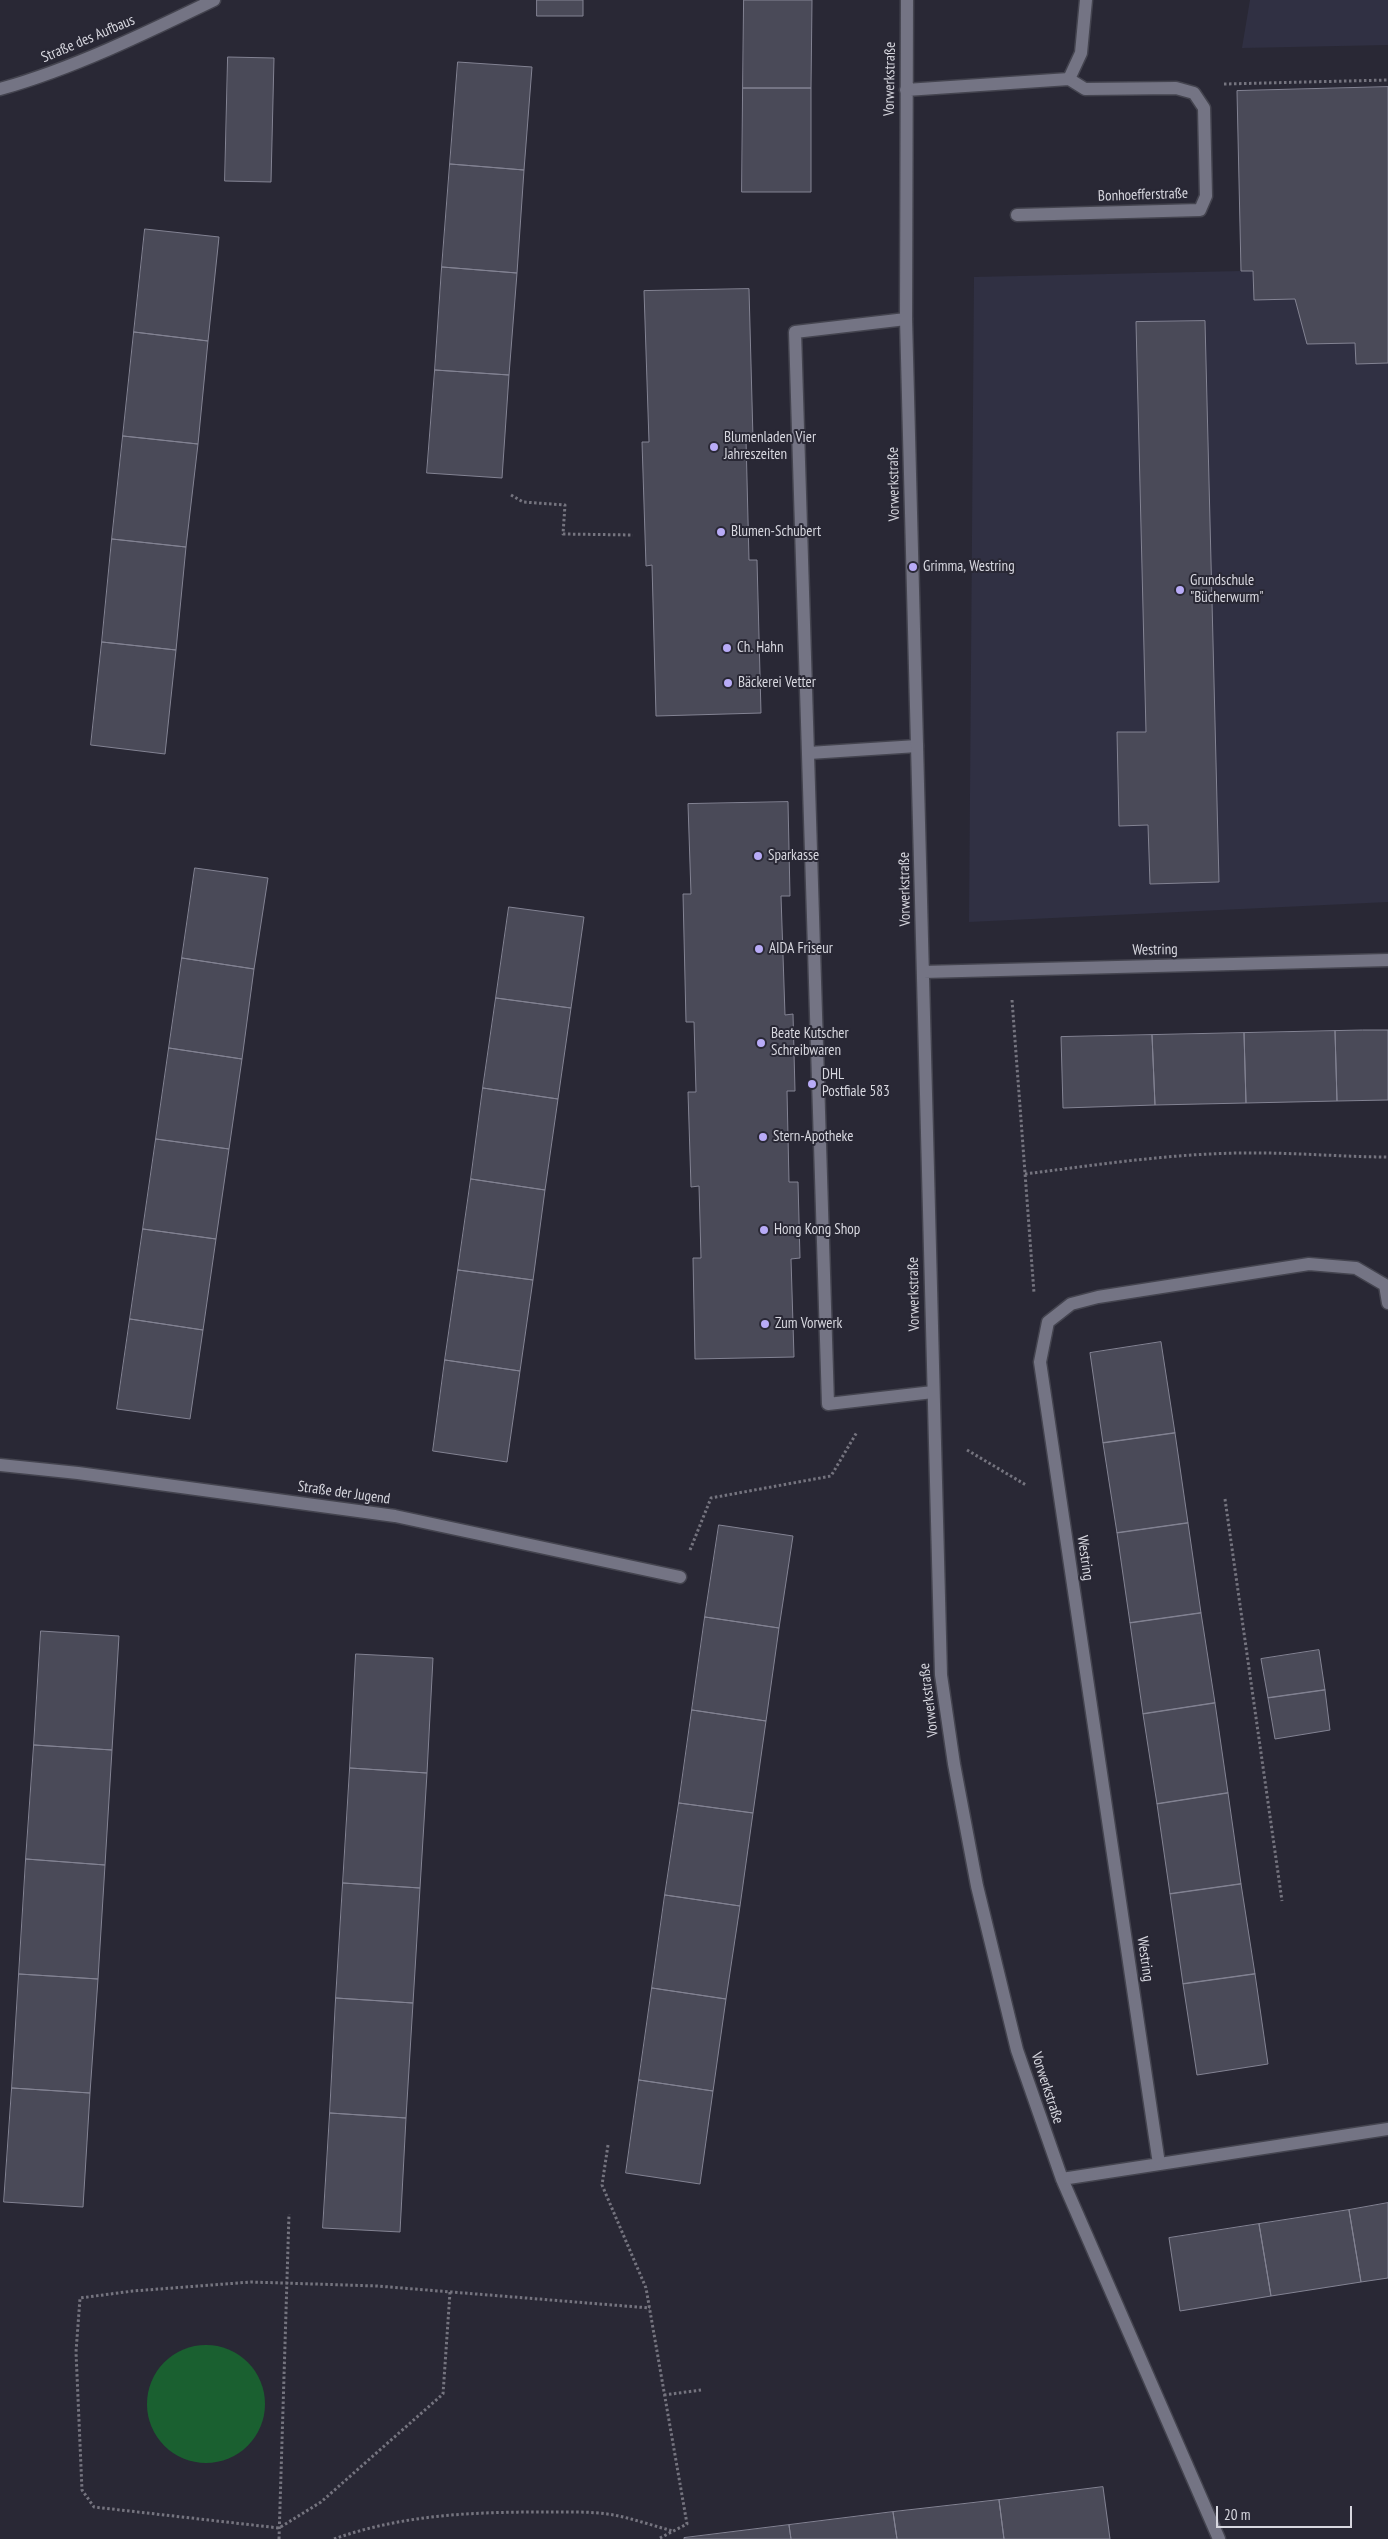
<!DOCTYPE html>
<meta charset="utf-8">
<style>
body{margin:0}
#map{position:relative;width:1388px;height:2539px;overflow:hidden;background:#292835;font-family:"PT Sans Narrow",sans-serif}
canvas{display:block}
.scale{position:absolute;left:1216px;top:2506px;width:136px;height:22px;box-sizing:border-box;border:2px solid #d7d7df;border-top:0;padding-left:6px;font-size:15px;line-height:18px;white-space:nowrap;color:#d7d7df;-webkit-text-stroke:4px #292835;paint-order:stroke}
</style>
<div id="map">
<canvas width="1388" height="2539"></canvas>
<div class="scale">20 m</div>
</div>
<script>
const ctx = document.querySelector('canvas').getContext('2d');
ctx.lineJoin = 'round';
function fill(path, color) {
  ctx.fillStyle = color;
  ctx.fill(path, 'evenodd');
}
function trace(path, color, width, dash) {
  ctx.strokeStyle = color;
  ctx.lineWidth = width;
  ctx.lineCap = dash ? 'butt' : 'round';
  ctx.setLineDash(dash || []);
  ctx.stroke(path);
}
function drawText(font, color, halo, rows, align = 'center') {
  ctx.font = font + ' "PT Sans Narrow",sans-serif';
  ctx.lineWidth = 4;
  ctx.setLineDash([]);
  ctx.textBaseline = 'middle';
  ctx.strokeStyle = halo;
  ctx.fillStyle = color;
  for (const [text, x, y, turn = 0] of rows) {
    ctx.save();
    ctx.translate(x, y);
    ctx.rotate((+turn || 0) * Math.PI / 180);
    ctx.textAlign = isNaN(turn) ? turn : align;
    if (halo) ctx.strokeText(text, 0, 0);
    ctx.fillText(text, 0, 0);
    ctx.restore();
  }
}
fill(new Path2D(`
 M1250,0H1388V45L1242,48Z
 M1388,87V902L969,922L974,277L1241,271L1237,91Z`), '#303043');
fill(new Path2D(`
 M147 2404a59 59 0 1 1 118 0a59 59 0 1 1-118 0Z`), '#1a6030');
const building = new Path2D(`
 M537,0H583V16H537Z
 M744,0H812L811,88H743Z
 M228,57L274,58L271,182L225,181Z
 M458,62L532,67L524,170L450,164Z
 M1388,87V363L1356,364L1355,343L1307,344L1295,299L1254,300L1253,271H1241L1237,91Z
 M743,88H811V192H742Z
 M450,164L524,170L517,273L442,267Z
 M145,229L219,237L208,341L134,332Z
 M442,267L517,273L509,375L435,370Z
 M749,289L753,439H746L749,560H757L761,713L656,716L652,565L646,566L642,442H649L644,291Z
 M1205,321L1219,882L1150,884L1148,825L1119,826L1117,732H1146L1136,322Z
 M134,332L208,341L198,444L123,436Z
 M435,370L509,375L502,478L427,473Z
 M123,436L198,444L186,547L112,539Z
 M112,539L186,547L176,650L102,642Z
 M102,642L176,650L165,754L91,745Z
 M788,802L790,896H781L785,1015L793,1014L795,1091H787L789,1182H798L800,1258L791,1259L794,1357L695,1359L693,1258H701L699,1186L691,1187L688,1092H696L694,1022H686L683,894H691L688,804Z
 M195,868L268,878L254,969L182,958Z
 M509,907L584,917L571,1008L496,998Z
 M182,958L254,969L242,1059L169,1048Z
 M496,998L571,1008L558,1099L483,1088Z
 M1363,1030H1388V1100L1337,1101L1335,1031Z
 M1335,1031L1337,1101L1246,1103L1244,1033Z
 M1244,1033L1246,1103L1155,1105L1152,1035Z
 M1152,1035L1155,1105L1063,1108L1061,1037Z
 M169,1048L242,1059L229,1149L156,1139Z
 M483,1088L558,1099L545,1190L471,1179Z
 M156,1139L229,1149L216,1239L143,1229Z
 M471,1179L545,1190L533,1280L458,1270Z
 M143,1229L216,1239L203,1330L130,1319Z
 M458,1270L533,1280L520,1371L445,1360Z
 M130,1319L203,1330L190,1419L117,1409Z
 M1161,1342L1175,1433L1103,1443L1090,1353Z
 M445,1360L520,1371L507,1462L433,1451Z
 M1175,1433L1188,1523L1117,1533L1103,1443Z
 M1188,1523L1201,1613L1130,1623L1117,1533Z
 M719,1525L793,1536L779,1628L705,1617Z
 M1201,1613L1215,1703L1143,1714L1130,1623Z
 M705,1617L779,1628L766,1721L692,1710Z
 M41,1631L119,1636L112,1750L34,1745Z
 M1319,1650L1325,1690L1268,1698L1261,1659Z
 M356,1654L433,1658L427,1773L350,1768Z
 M1325,1690L1330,1730L1275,1739L1268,1698Z
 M1215,1703L1228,1793L1157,1804L1143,1714Z
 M692,1710L766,1721L753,1813L679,1803Z
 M34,1745L112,1750L105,1865L26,1859Z
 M350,1768L427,1773L420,1888L343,1883Z
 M1228,1793L1241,1884L1170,1894L1157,1804Z
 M679,1803L753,1813L740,1906L665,1895Z
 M26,1859L105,1865L98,1979L19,1974Z
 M343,1883L420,1888L413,2003L336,1998Z
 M1241,1884L1255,1974L1183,1984L1170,1894Z
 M665,1895L740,1906L726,1999L652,1988Z
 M19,1974L98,1979L90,2093L12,2088Z
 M1255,1974L1268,2064L1197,2075L1183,1984Z
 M652,1988L726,1999L713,2091L639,2080Z
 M336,1998L413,2003L406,2118L330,2113Z
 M639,2080L713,2091L700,2184L626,2173Z
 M12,2088L90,2093L83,2207L4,2202Z
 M330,2113L406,2118L400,2232L323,2228Z
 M1388,2203V2278L1361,2282L1349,2210Z
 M1349,2210L1361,2282L1271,2296L1259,2224Z
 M1259,2224L1271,2296L1180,2311L1169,2238Z
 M1103,2487L1110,2539H1004L999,2500Z
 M999,2500L1004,2539H897L893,2512Z
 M893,2512L897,2539H791L789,2525Z
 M789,2525L791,2539H684V2538Z`);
fill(building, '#4a4a58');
trace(building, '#838393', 1);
const service = new Path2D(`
 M906,319L795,332L828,1404L933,1392
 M809,753L917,746`);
const minor = new Path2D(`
 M907,0L906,319L941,1675L954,1764L977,1886L1017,2050L1062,2179L1219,2539
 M1069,79L1081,53L1086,0
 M0,89C72,69 146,33 214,0
 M906,90L1069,79L1085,89L1176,88L1194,93L1204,108L1206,196L1200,210L1017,215
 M923,972L1388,960
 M0,1465L78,1473L395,1516L680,1577
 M1159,2164L1040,1362L1048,1322L1071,1304L1098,1297L1309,1264L1356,1268L1385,1285L1388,1303
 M1062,2179L1388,2129`);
trace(service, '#44444f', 15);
trace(minor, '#44444f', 15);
trace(new Path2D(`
 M1224,84L1388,80
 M511,495L523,502L565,505L563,534L633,535
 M1012,1000L1034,1293
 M1025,1174C1103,1164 1181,1152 1259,1153C1302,1153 1345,1157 1388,1157
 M967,1450L1026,1485
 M1225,1499L1282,1901
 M690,1550L711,1498L831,1476L857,1432
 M608,2145L602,2185L646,2288L687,2524L658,2539
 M450,2292L443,2394L321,2502L279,2528L94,2507L82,2490L76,2352L80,2298L133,2291L251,2282L377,2286L650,2308
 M664,2395L701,2390
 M279,2539L289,2214
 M334,2539C401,2515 471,2512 541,2512C565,2512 591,2511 614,2515C634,2519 654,2526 673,2531`), '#75747f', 3, [2.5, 2.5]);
trace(service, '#747484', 12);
trace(minor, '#747484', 12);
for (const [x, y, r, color] of [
 [714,447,5,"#b8abf7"],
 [721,532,5,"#b8abf7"],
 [913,567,5,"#b8abf7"],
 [1180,590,5,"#b8abf7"],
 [727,648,5,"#b8abf7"],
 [728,683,5,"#b8abf7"],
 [758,856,5,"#b8abf7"],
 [759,949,5,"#b8abf7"],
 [761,1043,5,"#b8abf7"],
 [812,1084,5,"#b8abf7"],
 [763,1137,5,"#b8abf7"],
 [764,1230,5,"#b8abf7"],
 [765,1324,5,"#b8abf7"]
]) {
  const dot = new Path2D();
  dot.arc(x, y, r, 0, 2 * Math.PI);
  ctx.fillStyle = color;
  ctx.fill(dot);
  trace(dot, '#292835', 2);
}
drawText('15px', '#d7d7df', '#292835', [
 ["Straße des Aufbaus",88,39,-23],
 ["Vorwerkstraße",890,79,-89],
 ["Bonhoefferstraße",1143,195,-2],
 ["Vorwerkstraße",894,484,-91],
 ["Vorwerkstraße",905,889,-91],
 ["Westring",1155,950,-1],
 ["Vorwerkstraße",914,1294,-91],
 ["Straße der Jugend",344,1493,8],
 ["Westring",1085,1558,82],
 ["Vorwerkstraße",929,1700,-97],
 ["Westring",1145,1959,82],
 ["Vorwerkstraße",1047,2088,72]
]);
drawText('15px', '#d7d7df', '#292835', [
 ["Blumenladen Vier",724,438],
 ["Jahreszeiten",724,455],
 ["Blumen-Schubert",731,532],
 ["Grimma, Westring",923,567],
 ["Grundschule",1190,581],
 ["\"Bücherwurm\"",1190,598],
 ["Ch. Hahn",737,648],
 ["Bäckerei Vetter",738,683],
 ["Sparkasse",768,856],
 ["AIDA Friseur",769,949],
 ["Beate Kutscher",771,1034],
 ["Schreibwaren",771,1051],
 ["DHL",822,1075],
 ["Postfiale 583",822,1092],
 ["Stern-Apotheke",773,1137],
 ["Hong Kong Shop",774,1230],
 ["Zum Vorwerk",775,1324]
], 'left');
</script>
